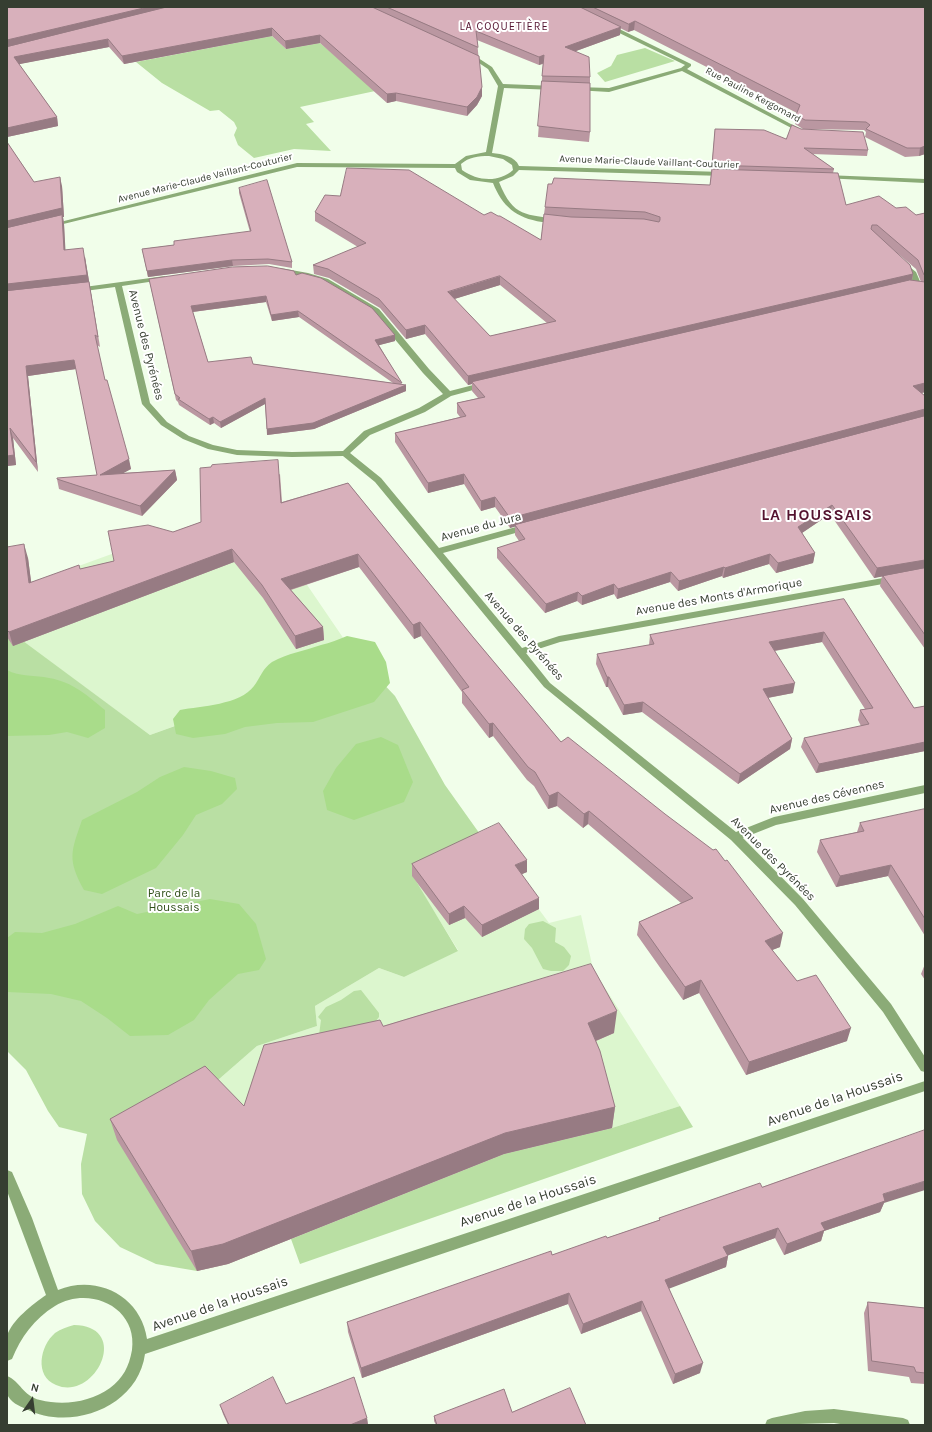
<!DOCTYPE html>
<meta charset="utf-8">
<style>
body{margin:0}
#map{position:relative;width:932px;height:1432px;overflow:hidden;background:#f1feea;font-family:Karla,sans-serif}
canvas{display:block}
.frame{position:absolute;inset:0;border:8px solid #363e31;pointer-events:none}
.north{position:absolute;left:12px;top:1380px;width:40px;height:40px;-webkit-text-stroke:3px #fff;paint-order:stroke;rotate:14deg;font-size:11px;font-weight:700;line-height:16px;text-align:center;color:#363e31}
.north::after{content:'';display:block;margin:auto;width:14px;height:18px;background:#363e31;clip-path:polygon(50% 0,100% 100%,50% 72%,0 100%)}
</style>
<div id="map">
<canvas width="932" height="1432"></canvas>
<div class="frame"></div>
<div class="north">N</div>
</div>
<script>
const ctx = document.querySelector('canvas').getContext('2d');
ctx.lineJoin = 'round';
function fill(path, color) {
  ctx.fillStyle = color;
  ctx.fill(path, 'evenodd');
}
function trace(path, color, width, dash) {
  ctx.strokeStyle = color;
  ctx.lineWidth = width;
  ctx.lineCap = dash ? 'butt' : 'round';
  ctx.setLineDash(dash || []);
  ctx.stroke(path);
}
function drawText(font, color, halo, rows, align = 'center') {
  ctx.font = font + ' Karla,sans-serif';
  ctx.lineWidth = 4;
  ctx.setLineDash([]);
  ctx.textBaseline = 'middle';
  ctx.strokeStyle = halo;
  ctx.fillStyle = color;
  for (const [text, x, y, turn = 0] of rows) {
    ctx.save();
    ctx.translate(x, y);
    ctx.rotate((+turn || 0) * Math.PI / 180);
    ctx.textAlign = isNaN(turn) ? turn : align;
    if (halo) ctx.strokeText(text, 0, 0);
    ctx.fillText(text, 0, 0);
    ctx.restore();
  }
}
fill(new Path2D(`
 M153,539L301,576L348,645L235,704L150,735L23,642L7,592Z
 M412,876L529,896L549,923L581,915L593,969L680,1106L612,1128L504,1154L228,1264L197,1271L117,1140L210,1087L257,1046L317,1026L315,1006L379,968L404,977L458,950Z`), '#dcf6ce');
fill(new Path2D(`
 M272,36L286,49L320,43L340,60L394,87L300,107L314,122L306,124L331,151L294,149L254,158L238,145L234,135L237,128L234,122L219,110L210,111L162,83L136,62Z
 M645,48L675,61L605,82L597,73L611,66L617,55Z
 M7,636L23,641L150,735L236,704L353,652L395,696L445,785L492,851L413,876L458,951L404,977L379,968L315,1006L317,1026L257,1046L210,1087L197,1271L156,1264L120,1247L95,1221L82,1194L81,1164L87,1134L59,1127L48,1111L26,1070L7,1051Z
 M543,921L556,928L555,942L564,947L571,956L569,965L563,971H551L543,969L532,948L524,939L525,929L529,924Z
 M361,990L379,1013V1017L375,1022L319,1035L321,1020L318,1017L326,1007L341,1000L354,991Z
 M680,1106L693,1127L300,1264L291,1239L504,1154L612,1128Z
 M74,1325C132,1326 95,1402 56,1385C34,1376 40,1346 55,1333C61,1329 67,1327 74,1325Z`), '#b9dfa3');
fill(new Path2D(`
 M347,636L375,642L386,662L390,683L374,702L313,722L277,723L245,727L225,734L193,738L176,734L173,719L180,710C201,706 240,705 254,686C260,678 263,668 272,662C288,653 304,651 321,645C330,643 339,639 347,636Z
 M7,670C19,677 36,675 49,678C73,682 88,696 105,710V728L88,738L67,732L49,735L7,736Z
 M381,737L398,745L413,782L404,802L354,820L327,810L323,791L336,768L356,744Z
 M184,767L211,771L235,778L237,789L222,804L196,815L183,835L156,868L102,894L84,890C67,859 71,852 82,820L137,792L160,777Z
 M210,899L239,904L256,924L266,959L259,970L238,974L209,1000L194,1020L168,1035L130,1036L107,1018L81,1001L51,994L7,992V938L15,932L42,933L75,924L118,906L137,914Z`), '#a9dc8a');
fill(new Path2D(`
 M609,24L691,64V66L687,69L806,132L801,133L682,71L609,92L575,90V88L577,87L609,88L681,68L685,65L607,27V25Z
 M469,52L492,67L503,84L555,86L558,88L555,90L504,88L492,153C502,154 515,156 519,166L723,172L726,174L723,176L519,170L513,176L499,182C514,219 526,213 559,220L560,221C556,224 548,223 542,222C516,218 502,206 493,183L470,180L457,172L455,168L297,167L51,227L48,225L297,163L455,164L466,156L486,152L498,86L488,69L467,55V53ZM489,156L503,159L512,165L513,170C499,183 477,181 462,170L461,164C469,157 478,156 489,156Z
 M825,175L925,179V183L823,178L822,177Z
 M902,264H906L916,272L922,286L921,288H915L909,273L900,265Z
 M280,268L308,273L328,279L379,309L429,369L450,391L485,382L489,384L488,386L451,396L425,412L370,435L350,453L381,478L439,548L527,524L530,525L531,527L530,529L443,553L522,648L559,636L894,576L897,577L899,579L894,582L560,642L526,653L550,683L736,832L774,817L925,785V793L776,825L743,838L803,899L891,1004L925,1057V1072L921,1071L883,1012L795,905L731,840L544,687L375,482L343,456L292,457L237,455L208,449L183,439L161,425L142,404L115,287L77,292L73,290L77,288L165,276V280H162L122,286L150,403L167,422L189,436L213,445L237,450L292,452L343,451L364,431L419,408L443,394L423,373L373,313L322,283L306,277L280,272Z
 M925,1081V1091L145,1354C138,1407 71,1432 26,1409C19,1406 10,1402 7,1394C5,1389 7,1381 7,1376C20,1381 23,1396 40,1400C64,1406 90,1402 110,1388C123,1378 129,1367 132,1350C138,1307 89,1285 55,1306C34,1319 21,1337 12,1359L7,1361C7,1353 5,1343 7,1336C12,1320 33,1304 46,1295L7,1191V1170L12,1172L32,1218L58,1290C97,1274 141,1296 147,1339Z
 M834,1409L903,1418L908,1420L910,1425H847L834,1423L765,1425L767,1420L772,1418L805,1411Z`), '#8bab77');
fill(new Path2D(`
 M7,7H925V154L919,156L905,157L865,137L866,132L864,130L803,129L795,124L796,115L797,113L634,30L628,32L620,28V35L576,51L590,77V132L589,142L538,137L543,64L539,65L477,40L482,96L477,105L467,116L396,101L387,103L320,43L286,49L272,36L124,64L109,47L19,64L57,117L58,126L7,137Z
 M715,129L786,139L801,129L868,150L867,156L812,154L834,169L833,173L846,205L896,208L916,215L925,213V392L922,393L925,396V649L880,586L882,576L874,578L830,514L802,533L815,553L813,563L776,573L769,564L723,578L722,576L678,591L670,582L617,599L614,594L582,605L577,601L545,613L497,558V548L519,541L515,535V526L510,528L495,507L481,511L464,484L428,493L395,442V433L460,417L457,413V403L478,398L472,391V384L468,385L425,334L406,339L380,308L329,278L314,274L313,265L358,247L315,221V212L484,215L498,216L541,240L544,214L545,207L710,185ZM889,246L916,269L921,282L912,281L913,274ZM500,285L547,323L490,336L454,299Z
 M7,142L34,182L62,186L64,217H63L64,224L65,250L85,257L100,347L97,345L105,380L131,469L122,473L175,470L177,480L142,516L59,489L57,479L97,475L76,369L28,376L38,472L13,438L16,465L7,466Z
 M239,188L292,262V268L269,264L233,266L148,277L142,249L174,245L250,232L239,193Z
 M296,275L395,341L379,345L406,391L314,429L267,435L265,404L221,428L214,423L210,425L179,405L178,402L176,400L149,279ZM266,302L272,321L299,317L393,383L253,364L208,362L193,312Z
 M280,474L282,502L348,483L473,637L561,742L780,947L772,950L797,981L847,1041L746,1075L699,993L683,1000L637,935L639,922L681,903L588,824L583,828L557,806L548,809L534,786L527,780L493,736L489,738L462,703V692L421,636L414,639L359,567L291,590L323,627L324,640L296,649L263,598L234,562L13,646L7,637V547L28,558L31,582L80,569L114,561L173,532L201,522Z
 M844,599L914,708L925,706V751L816,773L801,747L804,738L861,726L858,720L860,710L865,709L822,642L775,651L793,693L768,698L792,739L790,749L738,784L642,712L623,715L608,687H606L596,664L597,654L649,645L650,635Z
 M925,809V936L888,876L836,887L817,852L820,840L857,832L860,823Z
 M412,864L527,872L522,874L539,909L482,937L465,918L449,925L412,876Z
 M925,964V980L921,974Z
 M383,1026L614,1033L596,1041L615,1107L612,1128L504,1154L228,1264L197,1271L117,1140L110,1119L244,1106Z
 M762,1187L884,1203L880,1212L824,1231L821,1241L784,1255L775,1238L728,1255V1256L726,1267L669,1288L700,1373L673,1384L641,1311L581,1334L568,1304L362,1378L348,1332L347,1322L552,1255L607,1238L659,1220V1218Z
 M868,1302L925,1308V1384L911,1383L909,1377L868,1371L864,1313Z
 M286,1404L367,1418L368,1425H228L223,1414L220,1405Z
 M512,1412L586,1425H436L434,1421V1416Z`), '#ba97a1');
fill(new Path2D(`
 M148,7H183L7,49V40Z
 M635,21L634,30L628,32L629,24Z
 M621,27L620,35L565,55V47Z
 M272,28V36L124,64L122,56Z
 M320,35V43L286,49L285,41Z
 M108,39L109,47L15,65L14,57Z
 M544,55V63L539,65V57Z
 M482,87V96L477,105L467,116V107Z
 M396,93V101L387,103V94Z
 M57,117L58,126L7,137V128Z
 M925,146V154L919,156L920,148Z
 M60,177L62,186L64,217H63L64,224L66,259L7,230V221Z
 M85,257L100,347L89,285L7,293V284Z
 M232,260L233,266L148,277L147,271Z
 M913,274L911,283L472,382V384L468,385V376Z
 M500,276V285L448,301V292Z
 M266,296V302L192,312L191,306Z
 M298,311L299,317L272,321L271,315Z
 M425,325V334L406,339V330Z
 M395,335V341L376,346L375,340Z
 M74,360L76,369L28,376L38,472L36,462L26,366Z
 M925,383V392L911,396L913,386Z
 M406,385V391L314,429L267,435V429Z
 M265,398V404L221,428L220,422Z
 M925,409V418L510,528V518Z
 M213,417L214,423L210,425L209,419Z
 M10,428L13,438L16,465L7,466V456Z
 M129,459L131,469L102,485L100,475Z
 M175,470L177,480L142,516L140,506Z
 M464,474V484L428,493V483Z
 M495,497V507L481,511V501Z
 M832,505L830,514L796,537L798,527Z
 M24,544L28,558L33,596L29,583Z
 M232,549L234,562L13,646L9,632Z
 M815,553L813,563L776,573L778,563Z
 M358,554L359,567L283,592L281,579Z
 M770,554L769,564L723,578L725,568Z
 M925,560V569L874,578L877,568Z
 M724,567L722,576L678,591L679,581Z
 M671,572L670,582L617,599L618,589Z
 M614,584V594L582,605V596Z
 M578,592L577,601L545,613L546,604Z
 M420,622L421,636L414,639L413,625Z
 M323,627L324,640L296,649L295,636Z
 M824,632L822,642L767,652L769,642Z
 M607,677H609L608,687H606Z
 M795,683L793,693L761,699L763,689Z
 M643,702L642,712L623,715L624,705Z
 M493,723V736L489,738V724Z
 M792,739L790,749L738,784L740,774Z
 M925,742V751L816,773L819,764Z
 M558,792L557,806L548,809L549,796Z
 M589,811L588,824L583,828L584,814Z
 M527,860V872L515,877V865Z
 M891,865L888,876L836,887L840,876Z
 M539,898V909L482,937V925Z
 M464,906L465,918L449,925V914Z
 M783,933L780,947L762,954L765,941Z
 M701,980L699,993L683,1000L685,987Z
 M617,1011L614,1033L586,1045L588,1023Z
 M851,1028L847,1041L746,1075L749,1062Z
 M615,1107L612,1128L504,1154L228,1264L197,1271L191,1251L505,1133Z
 M925,1181V1190L884,1203L880,1212L824,1231L821,1241L784,1255L787,1244L821,1223L883,1194Z
 M778,1228L775,1238L721,1258L723,1247Z
 M728,1256L726,1267L663,1291L665,1280Z
 M569,1293L568,1304L362,1378L361,1368Z
 M642,1301L641,1311L581,1334L583,1324Z
 M703,1363L700,1373L673,1384L675,1374Z
 M367,1418L368,1425H350Z`), '#977b83');
const building = new Path2D(`
 M7,7H148L7,40Z
 M167,7H372L479,56L482,87L477,97L467,107L396,93L387,94L320,35L285,41L272,28L122,56L108,39L14,57L57,117L7,128V47Z
 M387,7H580L621,27L565,47L589,57L590,77L542,76L544,55L539,57L476,31L478,47Z
 M593,7H925V146L920,148H907L866,129L870,125L866,122L805,120L796,115L800,105L635,21L629,24Z
 M542,81L590,83V132L538,126Z
 M792,125L801,129L863,132L868,150L804,148L834,169L712,165L715,129L764,130L786,139Z
 M7,142L34,182L60,177L62,208L7,221Z
 M347,168L409,170L484,215L491,212L498,216H500L541,240L544,214L571,217L644,219L659,222L660,220V217L645,212L545,207L548,184H552L554,178L710,185L712,169L838,173L846,205L879,196L896,208L906,207L916,215L925,213V275H924L918,260L877,225H872L871,229L910,265L913,274L468,376L425,325L406,330L379,299L328,269L313,265L366,243L315,212L325,195L340,196ZM500,276L556,321L490,336L448,292Z
 M267,180L292,262L268,259L232,260L147,271L142,249L174,245V241L251,231L239,188Z
 M62,215L64,250L83,248L87,275L7,284V228Z
 M268,266L294,271L296,275L302,273L321,278L372,308L395,335L375,340L402,383L298,311L271,315L266,296L191,306L208,362L251,357L253,364L406,385L313,423L267,429L265,398L220,422L213,417L209,419L178,399L180,398L175,394L149,279L232,267Z
 M910,280L925,282V383L913,386L925,396V409L510,518L495,497L481,501L464,474L428,483L395,433L466,416L457,403L485,397L472,382Z
 M89,282L98,337L95,335L105,380H107L129,459L100,475L175,470L140,506L57,479V478L97,475L74,360L26,366L36,462L10,428L14,455L7,456V291Z
 M925,416V560L877,568L832,505L798,527L815,553L778,563L770,554L725,568L724,567L679,581L671,572L618,589L614,584L582,596L578,592L546,604L497,548L525,539L515,525Z
 M278,460L281,503L348,483L473,637L561,742L568,737L665,814L713,850L716,849L725,861L727,860L783,933L765,941L797,981L816,975L851,1028L749,1062L701,980L685,987L639,922L693,898L589,811L584,814L558,792L549,796L535,772L528,767L493,723L489,724L462,690L469,687L420,622L413,625L358,554L281,579L323,627L295,636L262,585L232,549L9,632L7,630V547L24,544L29,583L79,565L80,569L114,561L108,531L148,525L173,532L201,522L200,468L211,467L212,465Z
 M925,568V635L883,576Z
 M844,599L914,708L925,706V742L819,764L804,738L869,724L860,710L873,708L824,632L769,642L795,683L763,689L792,739L740,774L643,702L624,705L609,677H607L597,654L654,644L650,635Z
 M925,809V919L891,865L840,876L820,840L864,831L860,823Z
 M499,823L527,860L515,865L539,898L482,925L464,906L449,914L412,864Z
 M591,964L617,1011L588,1023L600,1051L615,1107L505,1133L223,1244L191,1251L110,1119L205,1066L244,1106L264,1045L380,1020L383,1026Z
 M925,1130V1181L883,1194L885,1201L821,1223L825,1230L787,1244L778,1228L723,1247L728,1256L665,1280L703,1363L675,1374L642,1301L583,1324L569,1293L361,1368L347,1322L551,1251L552,1255L606,1236L607,1238L660,1220L659,1218L760,1183L762,1187Z
 M868,1302L925,1308V1373L916,1372L914,1367L872,1361Z
 M273,1377L286,1404L354,1377L367,1418L350,1425H229L220,1405Z
 M570,1388L586,1425H437L434,1416L504,1389L512,1412Z`);
fill(building, '#d8b0bb');
trace(building, '#977b83', 1);
drawText('10px', '#363e31', '#fff', [
 ["Rue Pauline Kergomard",753,95,28],
 ["Avenue Marie-Claude Vaillant-Couturier",649,162,2],
 ["Avenue Marie-Claude Vaillant-Couturier",205,178,-14]
]);
ctx.letterSpacing = '1px';
drawText('11px', '#54122f', '#fff', [
 ["LA COQUETIÈRE",504,27]
]);
ctx.letterSpacing = '0px';
drawText('12px', '#363e31', '#fff', [
 ["Avenue des Pyrénées",146,345,76],
 ["Avenue du Jura",481,527,-15],
 ["Avenue des Monts d'Armorique",719,597,-10],
 ["Avenue des Pyrénées",524,636,49],
 ["Avenue des Cévennes",827,797,-13],
 ["Avenue des Pyrénées",773,859,45]
]);
drawText('12px', '#305019', '#fff', [
 ["Parc de la",174,894],
 ["Houssais",174,908]
]);
drawText('14px', '#363e31', '#fff', [
 ["Avenue de la Houssais",835,1099,-19],
 ["Avenue de la Houssais",528,1201,-18],
 ["Avenue de la Houssais",220,1304,-19]
]);
ctx.letterSpacing = '1px';
drawText('bold 16px', '#54122f', '#fff', [
 ["LA HOUSSAIS",817,515]
]);
ctx.letterSpacing = '0px';
</script>
